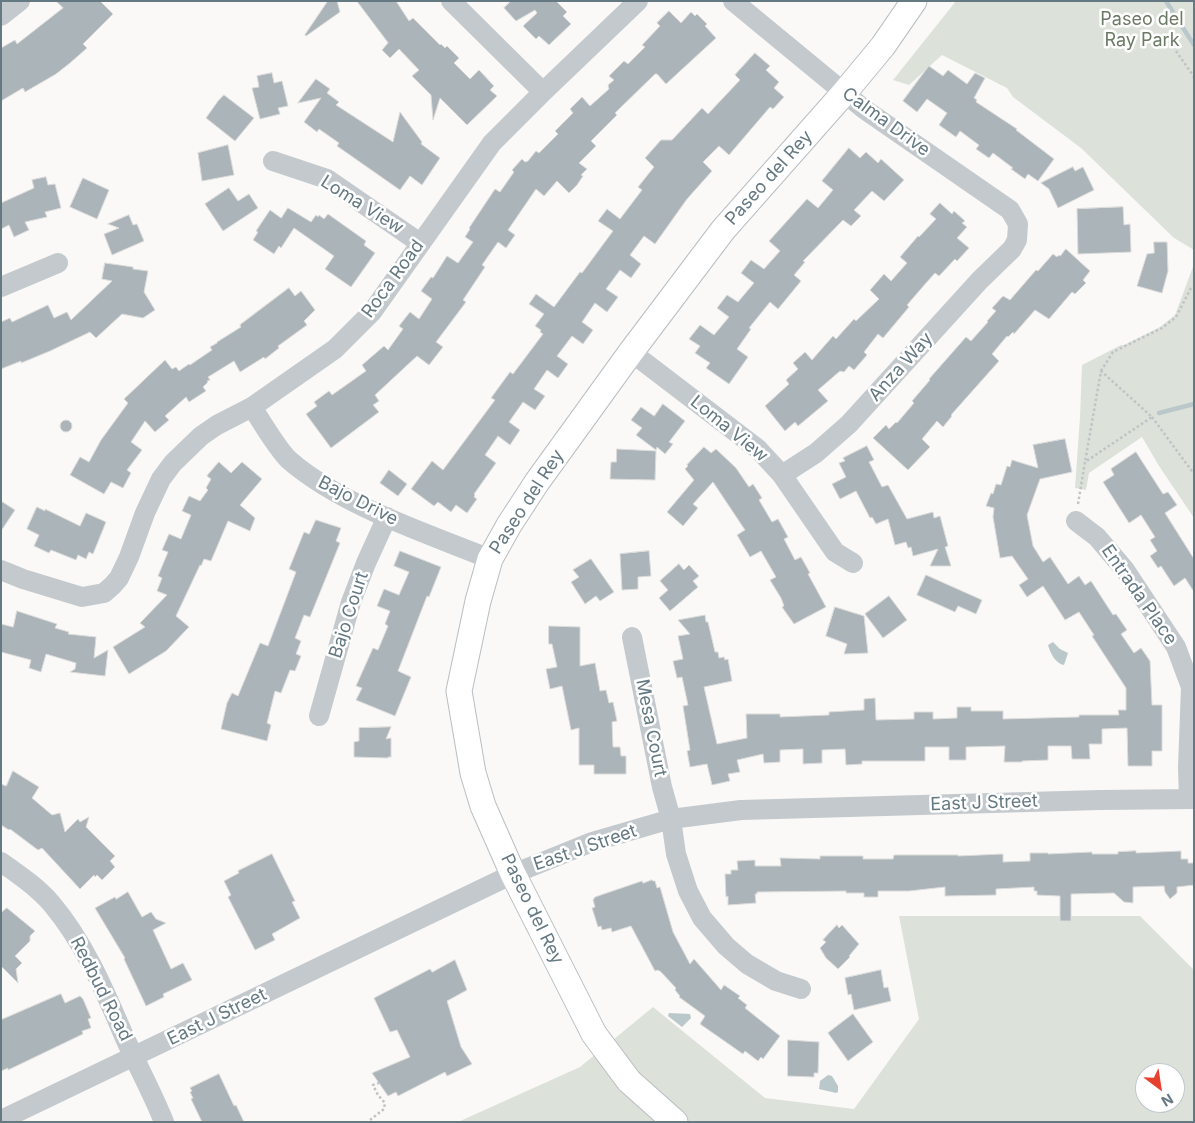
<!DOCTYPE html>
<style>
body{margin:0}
#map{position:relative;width:1195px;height:1123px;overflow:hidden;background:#faf9f8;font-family:Inter,sans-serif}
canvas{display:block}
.frame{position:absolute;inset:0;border:2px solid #657983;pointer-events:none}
.north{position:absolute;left:1135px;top:1063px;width:50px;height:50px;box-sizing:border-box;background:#fff;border:1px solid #c1c9cd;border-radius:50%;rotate:149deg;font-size:14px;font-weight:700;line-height:20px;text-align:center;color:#657983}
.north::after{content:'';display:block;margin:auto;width:18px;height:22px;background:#e5412d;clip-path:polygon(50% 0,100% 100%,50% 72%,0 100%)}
</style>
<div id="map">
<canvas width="1195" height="1123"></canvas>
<div class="frame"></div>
<div class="north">N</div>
</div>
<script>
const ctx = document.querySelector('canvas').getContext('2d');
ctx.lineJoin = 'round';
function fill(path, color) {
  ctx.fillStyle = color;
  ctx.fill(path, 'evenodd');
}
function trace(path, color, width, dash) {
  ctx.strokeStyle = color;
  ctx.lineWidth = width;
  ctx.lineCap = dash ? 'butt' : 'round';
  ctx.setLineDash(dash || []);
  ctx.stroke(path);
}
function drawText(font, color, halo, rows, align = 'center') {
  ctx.font = font + ' Inter,sans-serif';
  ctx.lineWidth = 5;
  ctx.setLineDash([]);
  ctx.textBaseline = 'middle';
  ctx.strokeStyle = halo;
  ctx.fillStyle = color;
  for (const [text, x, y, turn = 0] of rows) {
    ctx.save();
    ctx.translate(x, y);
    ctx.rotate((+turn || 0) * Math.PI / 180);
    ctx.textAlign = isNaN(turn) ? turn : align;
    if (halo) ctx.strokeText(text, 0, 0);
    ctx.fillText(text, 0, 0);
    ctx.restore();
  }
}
fill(new Path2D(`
 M956,1H1194V250L1174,238L1081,148L1013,97L1007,88L942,55L909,85L893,80Z
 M1194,264V518L1159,466L1142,437L1089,473L1086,490L1075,488L1080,417L1082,365L1121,345H1124L1160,327L1175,315Z
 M899,916H1140L1194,970V1122H458L580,1067L653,1007L765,1098L854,1109L919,1019ZM1145,1073H1175V1103H1145Z`), '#dce2d9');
fill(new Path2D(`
 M1053,642L1060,649L1068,653L1064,665C1056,664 1050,653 1048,645Z
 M669,1013L690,1014L691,1018L682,1027L668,1016Z
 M828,1075L832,1076L838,1086V1092L836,1093L819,1089L820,1081Z`), '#bbc8cb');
trace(new Path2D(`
 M1166,1L1194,45
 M1159,413L1194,404`), '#bbc8cb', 4.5);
const building = new Path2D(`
 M56,1H100L113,14L83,44L87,48L70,63L56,74L25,92L23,88L1,101V48L15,40L17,44L63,8Z
 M328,1H337L340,12L306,36L305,35Z
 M357,1H396L409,21L413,18L440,45L441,44L445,48L447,46L459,58L454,63L470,79L479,70L494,86L490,90L497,96L467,125L440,98L433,120L431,95L412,76L419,70L399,49L390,58L382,50L388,43Z
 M511,1H556L567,12L563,16L571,24L549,45L539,36L536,39L523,26L537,13L535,10L516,21L504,8Z
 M669,11L681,23L691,12L695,16L697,14L707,24L705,26L716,38L666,84L657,74H655L615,113L617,115L591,141L596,146L579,163L587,169L581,175L583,176L577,185L569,193L557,181L544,196L536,189L508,230L515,235L506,248L498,242L482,265L485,267L463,300L466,302L436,342L443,347L429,365L417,356L375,395L379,401L373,405L379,412L331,448L306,414L317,406L314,402L329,391L332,395L366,371L362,365L384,346L388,350L403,329L399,326L410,312L419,319L432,299L421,291L431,277L433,278L447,256L458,263L473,242L465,237L470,229L469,228L495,189L500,192L514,172L512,170L522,159L525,162L528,161L536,151L539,153L558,134L555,131L573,113L570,109L582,97L590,106L609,89L608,85L614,80L609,76L624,61L628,64L645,47L642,45L660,26L657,23Z
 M755,53L770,66L766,70L779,82L774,88L784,97L773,109L770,107L729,155L719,146L703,162L712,171L687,199L655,244L644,236L630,255L641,264L631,278L620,270L606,289L618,297L607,312L595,303L582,322L593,330L583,344L572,336L557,356L568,364L558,378L547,370L534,389L545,396L535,410L523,402L509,422L520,430L510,445L498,436L485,455L496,463L474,494L475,495L474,497L477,499L467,513L456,505L451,512L438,502L434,506L411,489L432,461L443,470L495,400L491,398L510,372L513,374L543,334L540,332L541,330L535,326L544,314L529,304L536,294L554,307L580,272L582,273L613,231L598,221L607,209L620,219L642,190L638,187L654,167L645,158L661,140H672L702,108L708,114L740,80L735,75Z
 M929,66L943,76L948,70L967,84L975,73L985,78L974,98L977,100L976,102L1017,129L1016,130L1054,159L1038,181L1028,174L1025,179L1011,169L1013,168L993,153L989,158L976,149L979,145L960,131L956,137L939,125L947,113L927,99L917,112L903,101Z
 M272,73L274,83L282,81L288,106L278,108L280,114L260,119L252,88L259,87L257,76Z
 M316,79L330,89L327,93L339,102L336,105L393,142L400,112L422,142L421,144L440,158L422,185L410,176L400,190L337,146L339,143L319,129L317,132L304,122L321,98L298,103Z
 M224,95L254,118L235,141L206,118L218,101Z
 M228,145L234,175L202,181L198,153Z
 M849,148L860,158L866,152L878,163L881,159L904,180L884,201L872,191L854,210L861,216L851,226L843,220L803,261L805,262L794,275L801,281L778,309L770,302L749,328L751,329L737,349L748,357L729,384L706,368L710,363L695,353L700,346L689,339L700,325L714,335L729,317L717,308L727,295L738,302L754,283L741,273L751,260L764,269L780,251L769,241L807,199L818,208L833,190L822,181Z
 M1073,167L1075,171L1083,167L1094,190L1058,208L1049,189L1041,183Z
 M46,177L48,185L55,184L61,208L45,212L47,217L25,222L29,230L14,237L9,225L1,229V203L34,188L32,180Z
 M83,178L109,190L97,219L70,207Z
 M229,188L238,201L249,194L258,208L223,231L205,204Z
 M940,203L952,214L954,211L965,221L962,223L967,227L957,238L969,248L957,261L955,259L939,276L935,273L926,283L907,305L909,307L883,338L878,334L864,352L867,355L854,370L849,366L844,372L840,371L818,390L828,401L798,426L795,422L785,431L765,406L789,384L786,380L798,369L793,363L805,352L812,360L833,336L836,339L854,319L856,321L879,299L870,290L884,274L891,281L907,263L900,257L918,236L919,237L936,219L930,214Z
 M1123,207L1124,225L1130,224L1131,252L1078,254L1077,209Z
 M288,208L311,222L316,215L318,217L319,215L324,219L328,214L366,241L364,245L375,253L351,287L325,269L334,256L294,228L281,248L279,246L274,254L253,240L258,232L256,231L270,210L281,218Z
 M129,215L133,225L137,224L144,241L112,255L104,234L119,228L108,224Z
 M1154,242H1167L1168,271L1162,293L1137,286L1147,254L1154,253Z
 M1066,249L1090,271L1083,280L1086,283L1075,294L1072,292L1049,319L1035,310L1014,334L1013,332L1008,337L1007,336L992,354L999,361L951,415L952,416L943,427L937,421L922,439L930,447L908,470L873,438L886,425L889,429L896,422L897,423L914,403L912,401L930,380L929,379L966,337L971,341L988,322L987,321L996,311L992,308L1003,296L1010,300L1036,270L1038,271L1053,254L1057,257L1059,255L1060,256Z
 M105,263L133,267V269L148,271L144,292L155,310L143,318L122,314L96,338L90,332L50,351L21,363V361L1,369V322L10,318L12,322L48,305L54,318L67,312L71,320L112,281L102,279Z
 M289,288L295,296L301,291L315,310L304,321L307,325L278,346L279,348L265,359L264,357L240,372L234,361L208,377L210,380L207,381L208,382L203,387L206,391L189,402L186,397L165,416L169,420L155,432L145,421L131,442L142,450L127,470L131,473L123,488L111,482L104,494L70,475L80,457L89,462L101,440L128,403L124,399L165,360L172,369L176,367L179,371L189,364L190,365L212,350L210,347L217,343V342L241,327L240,325Z
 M663,404L685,421L669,442L673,444L665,454L657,447L656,450L636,435L642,428L631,420L641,407L654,416Z
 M60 426a6 6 0 1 1 12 0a6 6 0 1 1-12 0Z
 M1065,439L1072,472L1040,479L1027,515L1033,546L1043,562L1050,557L1068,584L1079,576L1085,585L1091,581L1113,615L1116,614L1127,630L1121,634L1134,653L1141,648L1150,661L1152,705H1162V751H1152V766H1128L1127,728L1102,729V744H1089L1090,759H1072L1071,746H1048V760L1022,761V762H1004L1005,746L966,747V760H949V747H925V761H862V764L846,765L845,749L822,750V763L803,764V749L780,750V762L764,763L763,754L737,760L740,772L728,774L730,781L712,785L707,764L690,767L687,751L690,750L683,706L688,705L682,677L677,678L673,661L683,659L678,636L690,634L678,620L705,615L706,622H708L715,652H718L719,658L724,657L725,660L728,659L732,681L704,687L717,744L747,738L746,714H780V717L829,715V712L864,710V699L875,698L876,720L914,719V712H933V719L957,718V707H971V711H1003V719L1079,717V715H1119L1118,710H1126V688L1092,636L1094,635L1079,612L1065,620L1043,586L1027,597L1019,585L1028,579L1012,556L1000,558L993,517L994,508L986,506L991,493L993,494L996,484L1001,485L1007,466L1010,467L1012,460L1038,468L1033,445Z
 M867,446L874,460L869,462L882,487L888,485L907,519L933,512L934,518L940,516L948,546L945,547L951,566H930L938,549L913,556L911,547L908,548L906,542L895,545L888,519L876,524L872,517L870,518L856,491L840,499L832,484L846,477L839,463L845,461L843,458Z
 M704,447L711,453L716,449L736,468L749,487L753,484L762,498L759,500L772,522L778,519L788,537L784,539L795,560L801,557L810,573L808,574L826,607L794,624L782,607L784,606L781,598L770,580L776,577L761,551L750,557L737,535L745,530L713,482L693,504L698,508L683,526L667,512L694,480L685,469L688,466L687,465Z
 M617,449L656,451L655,480L610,479L611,462H616Z
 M1136,452L1163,494L1168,492L1177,505L1165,513L1194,559V592L1185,578L1174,586L1161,566L1158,568L1150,556L1157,551L1150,540L1155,537L1141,515L1129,523L1103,482L1114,475L1111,469Z
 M219,462L231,473L242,462L262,479L240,505L255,518L250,531L228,521L211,561L204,559L201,566L200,565L176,616L189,627L166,651L129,674L113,647L145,627L140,623L167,595L157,591L162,578L158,576L168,552L162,550L169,534L181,539L191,515L182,511L189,496L200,501L208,490L206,488L211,479L207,476Z
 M389,470L407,484L398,496L380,483Z
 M1,501L15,510L1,531Z
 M37,507L45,511V509L80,526L86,513L106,522L93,554L89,552L86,559L78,555L76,560L51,550L49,553L34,546L39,535L27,529Z
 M316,520L341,528L336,541L340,543L310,617L304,615L295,638L301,641L296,654L301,656L295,671L290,670L281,693L275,691L267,723L271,725L267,741L221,729L227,703L232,693L238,696L260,643L268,646L293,580L296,572L289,569L304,532L309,534Z
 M400,551L441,567L429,597L427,596L398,671L411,677L395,716L356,700L362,688L356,686L373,648L378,650L388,626L385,624L390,611L377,606L384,589L399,595L409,572L394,566Z
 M649,551L651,576L638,577V589L622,590L620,554Z
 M591,559L614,592L600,601L596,596L585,604L571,582L579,577L573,570Z
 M679,564L684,570L689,565L699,576L693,581L698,587L670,611L659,598L668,590L660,581Z
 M926,575L982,600L976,614L958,606L955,612L917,595Z
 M889,596L907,620L883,638L865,614Z
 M835,607L864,616L868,653L844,654L847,644L826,636Z
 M17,611L57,624L55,628L69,632L68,634L96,637L94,658L108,650L105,676L70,672L75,669L76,663L46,654L41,672L29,668L31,660L1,652V624L13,627Z
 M549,626L580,627V666L595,663L600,691L606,690L609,703L613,702L617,721L612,722L613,747H620L621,756H626V774H594V765H579V728L571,730L562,686L550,689L546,669L557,667L552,644H549Z
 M391,727L386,739L391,738V757H388V758L354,757V742L359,741V728Z
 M13,771L39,787L32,798L52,815L60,813L65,832L78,819L80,822L89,817L86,827L115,856L110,861L115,867L102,880L97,875L95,877L94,875L80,889L42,848L38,850L10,829L9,830L1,825V784L6,786Z
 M1136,851V853L1181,851V859H1188V863H1194V885L1177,887V893L1170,899L1165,892L1164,886L1133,887V903L1124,902L1114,893L1071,894V921H1060V896L1037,895V891H1034V887L996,889V895L945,896V887L909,891H878V897H864V893H846V891L757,892V894H755L756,903L728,905V896L726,897L725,874H731V870H738L737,861L755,860V866H781L780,858L820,859V856H863V859H893L894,855H958V856L1003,854V862L1030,861V853H1048V854L1092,852V854H1118V852Z
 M272,854L295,901L292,902L300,918L272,934L275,940L255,950L228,897L231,895L224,881L239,873L238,871Z
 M652,880L653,881H655L657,888L660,887L673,932L690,964L694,959L721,990L724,985L740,996L738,998L747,1005L745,1008L780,1036L763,1059L761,1057L758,1061L745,1051L743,1054L700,1024L705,1016L679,997L680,996L675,990L676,988L660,971H659L658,970L655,971L631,926L612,932L611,928L602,930L601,926L598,927L592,908L595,907L593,900L595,897L642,881L643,883Z
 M128,892L142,917L151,912L156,919L166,923L153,930L171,969L183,963L192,980L163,994L164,997L146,1006L124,959L125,958L95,908L115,897L116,899Z
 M7,908L35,931L30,936V941L15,956L22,963L16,969L18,983L1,966V913Z
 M837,925L839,928L842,925L859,944L849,956L850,957L838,969L826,958L820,948L826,942L823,940Z
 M455,960L467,990L447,1001L461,1047L472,1064L447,1076L445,1072L398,1096L396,1092L388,1096L372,1073L410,1057L397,1030L390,1032L374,998L430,969L432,972Z
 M881,970L884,988L888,987L891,1001L854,1010L851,994L848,995L845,978Z
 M61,994L65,1003L80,996L83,999L91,1018L88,1019L91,1028L82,1031L83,1034L8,1070V1068L1,1071V1020Z
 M853,1014L873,1042L848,1061L828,1033Z
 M788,1040L819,1042L818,1073H814V1077L788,1076Z
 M219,1074L234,1106L236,1105L244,1122H202L191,1099L193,1098L190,1092L192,1091L190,1088Z`);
fill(building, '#aab4b9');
trace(building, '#dcdbda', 1);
const major = new Path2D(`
 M675,1122L629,1081L594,1034L513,874L483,806L473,773L459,691L478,601L490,559L509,525L537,482L631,352L723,230L844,93L883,46L914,1`);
trace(major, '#b9bec1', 27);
trace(new Path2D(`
 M1176,51L1194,77
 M1101,371L1113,352L1162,328L1176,317L1191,288L1194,286
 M1152,417L1194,474
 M1078,504L1085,462L1152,417L1101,371L1085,462
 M370,1120L384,1109L385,1103L378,1095L373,1085L379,1083`), '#c0c3c5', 2.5, [2.5, 2.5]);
trace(new Path2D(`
 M451,1L543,92
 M733,1L864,109L1010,210L1018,224L1017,240L1012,249L980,280L849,424L816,453L782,475
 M1,16L20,1
 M273,161L327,179L420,243
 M1,287L58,263
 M631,352L758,449L782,475L835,552L853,563
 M252,407C261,421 278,450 289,460C342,506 426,533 490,559
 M1076,521L1097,537L1125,570L1176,647L1191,687L1188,767L1189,799
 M1,570L23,579L82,597L104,593L113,585L119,578L129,557L145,513L161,479L173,463L201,436L217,425L252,407L335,349L372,312L492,143L543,92L638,1
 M632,637L662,787L671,819L676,854L688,891L702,918L726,946L747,964L776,981L801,989
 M319,716L351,602L366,563L387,517
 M1,862C18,874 37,887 51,903C84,942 104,989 124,1036C137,1065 152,1092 164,1122
 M1,1120L513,874L592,842L671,819L741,810L1100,800L1194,799`), '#c3c9cc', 20);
trace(major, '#fff', 25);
drawText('18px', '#6a7a64', '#fff', [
 ["Paseo del",1142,20],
 ["Ray Park",1142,41]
]);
drawText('18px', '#657983', '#fff', [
 ["Calma Drive",886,122,36],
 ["Paseo del Rey",769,178,-48],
 ["Loma View",362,205,32],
 ["Roca Road",393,279,-54],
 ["Anza Way",901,367,-48],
 ["Loma View",729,429,39],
 ["Bajo Drive",358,501,27],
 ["Paseo del Rey",527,502,-57],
 ["Entrada Place",1139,595,55],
 ["Bajo Court",349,615,-72],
 ["Mesa Court",651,728,79],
 ["East J Street",984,803,-2],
 ["East J Street",585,848,-19],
 ["Paseo del Rey",532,909,64],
 ["Redbud Road",101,989,63],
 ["East J Street",217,1017,-26]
]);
</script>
